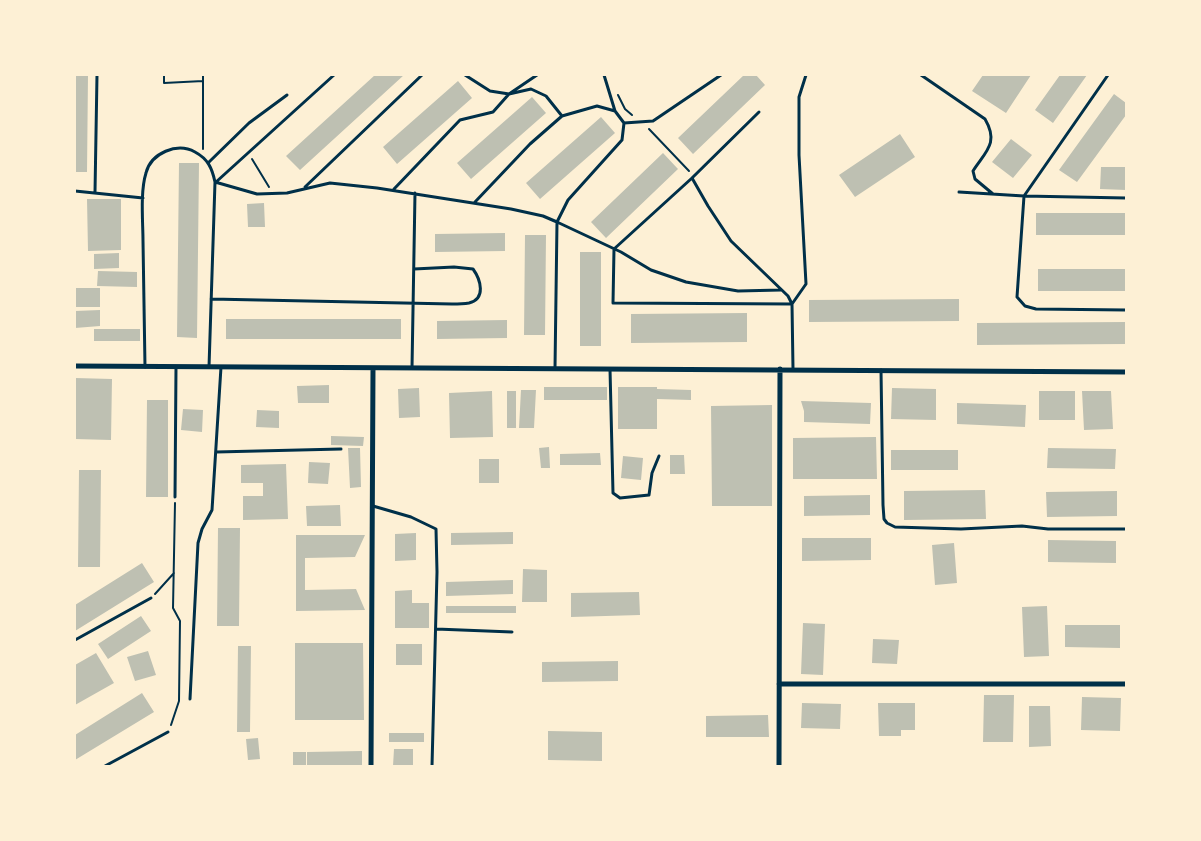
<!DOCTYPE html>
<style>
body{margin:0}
#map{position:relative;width:1201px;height:841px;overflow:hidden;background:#fdf0d5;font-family:"Nunito Sans",sans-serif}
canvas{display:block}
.frame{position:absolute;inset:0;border:76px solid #fdf0d5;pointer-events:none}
</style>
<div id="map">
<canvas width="1201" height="841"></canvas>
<div class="frame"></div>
</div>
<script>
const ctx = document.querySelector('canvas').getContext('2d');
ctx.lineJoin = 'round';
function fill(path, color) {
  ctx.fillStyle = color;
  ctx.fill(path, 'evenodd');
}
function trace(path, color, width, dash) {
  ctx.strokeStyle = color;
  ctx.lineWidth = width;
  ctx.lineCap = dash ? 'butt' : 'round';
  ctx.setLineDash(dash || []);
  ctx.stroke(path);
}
fill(new Path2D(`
 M75,75H88L87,172H75Z
 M375,75H404L300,170L286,156Z
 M744,75H756L765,85L693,154L678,138Z
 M983,75H1031L1006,113L972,91Z
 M1060,75H1087L1053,123L1035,110Z
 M458,81L472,98L397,164L383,147Z
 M1114,94L1126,103V115L1077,182L1059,170Z
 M532,97L546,113L471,179L457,163Z
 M601,117L615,133L540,199L526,183Z
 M900,134L915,157L855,197L839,175Z
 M1011,139L1032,155L1013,178L992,162Z
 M663,153L678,169L606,238L591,222Z
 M179,163H199L197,338L177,337Z
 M1101,167H1126V190L1100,189Z
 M87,199H121V250L88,251Z
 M264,203L265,227H248L247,204Z
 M1036,213H1126V235H1036Z
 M505,233V251L435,252V234Z
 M525,235H546L545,335H524Z
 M580,252H601V346H580Z
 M119,253V268L94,269V254Z
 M1038,269H1126V291H1038Z
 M98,271L137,272V287L97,286Z
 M75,288H100V307H75Z
 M959,299V321L809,322V300Z
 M100,310V326L75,328V311Z
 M747,313V342L631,343V314Z
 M226,319H401V339H226Z
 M507,320V338L437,339V321Z
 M1126,322V344L977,345V323Z
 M94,329H140V341H94Z
 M75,378L112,379L111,440L75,439Z
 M329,385V403H298L297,386Z
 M544,387H607V400H544Z
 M618,387H657V389L691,390V400L657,399V429H618Z
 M419,388L420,417L399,418L398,389Z
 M892,388L936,389V420L891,419Z
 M521,390H536L534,428H519Z
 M492,391L493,437L450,438L449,393Z
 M507,391H516V428H507Z
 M1039,391H1075V420H1039Z
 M1082,391H1111L1113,429L1084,430Z
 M147,400H168V497H146Z
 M801,401L871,403L870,424L804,422V411Z
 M957,403L1026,405L1025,427L957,424Z
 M772,405V506H712L711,406Z
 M183,409L203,410L202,432L181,430Z
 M257,410L279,411V428L256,427Z
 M331,436L364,437L363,446L331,445Z
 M876,437L877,479H793V438Z
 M549,447L550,468H541L539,448Z
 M348,448H360L361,487L350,488Z
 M1048,448L1116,449L1115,469L1047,468Z
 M891,450H958V470H891Z
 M600,453L601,465H560V454Z
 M670,455H684L685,474H670Z
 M623,456L643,458L641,480L621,478Z
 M479,459H499V483H479Z
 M309,462L330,463L328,484L308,483Z
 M286,464L288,519L243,520V496H263V483H241V465Z
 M79,470H101L100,567H78Z
 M985,490L986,519L904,520V491Z
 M1117,491V516L1047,517L1046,492Z
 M870,495V515L804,516V496Z
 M340,505L341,526H307L306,506Z
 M218,528H240L239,626H217Z
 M513,532V544L451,545V533Z
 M416,533V560L395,561V534Z
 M296,535H365L355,557L305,558V590L356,589L365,610L296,611Z
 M802,538H871V560L802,561Z
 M1048,540L1116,541V563L1048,562Z
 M954,543L957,583L935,585L932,545Z
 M142,563L154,582L75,631V605Z
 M523,569L547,570V602H522Z
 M513,580V594L446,596V582Z
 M412,590V603H429V628H395V591Z
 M639,592L640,615L571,617V593Z
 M446,606H516V613H446Z
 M1047,606L1049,656L1024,657L1022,607Z
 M141,616L151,631L108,659L98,644Z
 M803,623L825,624L823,675L801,674Z
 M1065,625H1120V648L1065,647Z
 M873,639L899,640L897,664L872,663Z
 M295,643H363L364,720H295Z
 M396,644H422V665H396Z
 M238,646H251L250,732H237Z
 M148,651L156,675L135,681L127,657Z
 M96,653L114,683L75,705V665Z
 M618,661V681L542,682V662Z
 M142,693L154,712L75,760V735Z
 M984,695H1014L1013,742H983Z
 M1082,697L1121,698L1120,731L1081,730Z
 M802,703L841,704L840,729L801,728Z
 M878,703H915V730H901V736H879Z
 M1029,706H1050L1051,746L1029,747Z
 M768,715L769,737H706V716Z
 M548,731L602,732V761L548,760Z
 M389,733H424V742H389Z
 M258,738L260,759L248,760L246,739Z
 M394,749H413V766H393Z
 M362,751V766H307V752Z
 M293,752H306V766H293Z`), '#bec0b2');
trace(new Path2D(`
 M164,75V83L203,81
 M618,95L625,109L632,115
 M649,129L689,171
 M203,149V75
 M252,159L269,187
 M155,594L174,573
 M171,725L179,701L180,621L173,608L175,503`), '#003049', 2);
trace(new Path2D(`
 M465,75L490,91L509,94L531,89L546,96L562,116
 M604,75L615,111
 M921,75L985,119C999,143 986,151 973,171L975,179L993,194
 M1108,75L1024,196L1017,297L1025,306L1036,309L1126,310
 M759,112L692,178L614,249L613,303L792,304L806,284L799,155V97L806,75
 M624,123L653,121L721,75
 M208,163L249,123L287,95
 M692,178L708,206L731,241L788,296L792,304L793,369
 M215,182L257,194L287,193L330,183L377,188L511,209L543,216L557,222L621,252L651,270L686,282L738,291L781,290
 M216,182L334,75
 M305,187L422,75
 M394,189L460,120L493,112L509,94L537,75
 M75,191L143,198
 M95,192L97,75
 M959,192L1024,196L1126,198
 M475,202L530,144L562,116L597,106L615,111L624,123L622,140L568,200L557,222L555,368
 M211,299L452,304C457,304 463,304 469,303C486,299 481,280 473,269L454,267L414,269
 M145,367C144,325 144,283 143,241C143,222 140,192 146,173C151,153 177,142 195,152C208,159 212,168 215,182L209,367
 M412,368L415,193
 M610,369L613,493L620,498L649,495L652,473L659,456
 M881,370L883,505L884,519L887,523L895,527L961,529L1022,526L1048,529H1126
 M216,452L341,449
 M175,497L176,367
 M373,506L411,517L436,529L437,572L432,766
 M436,629L512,632
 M75,640L151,598
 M190,699L198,543L202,529L212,510L221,367
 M105,766L168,732`), '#003049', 3);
trace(new Path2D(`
 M75,366L1126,372
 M779,684H1126
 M371,766L373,368
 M779,766L780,369`), '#003049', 5);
</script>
